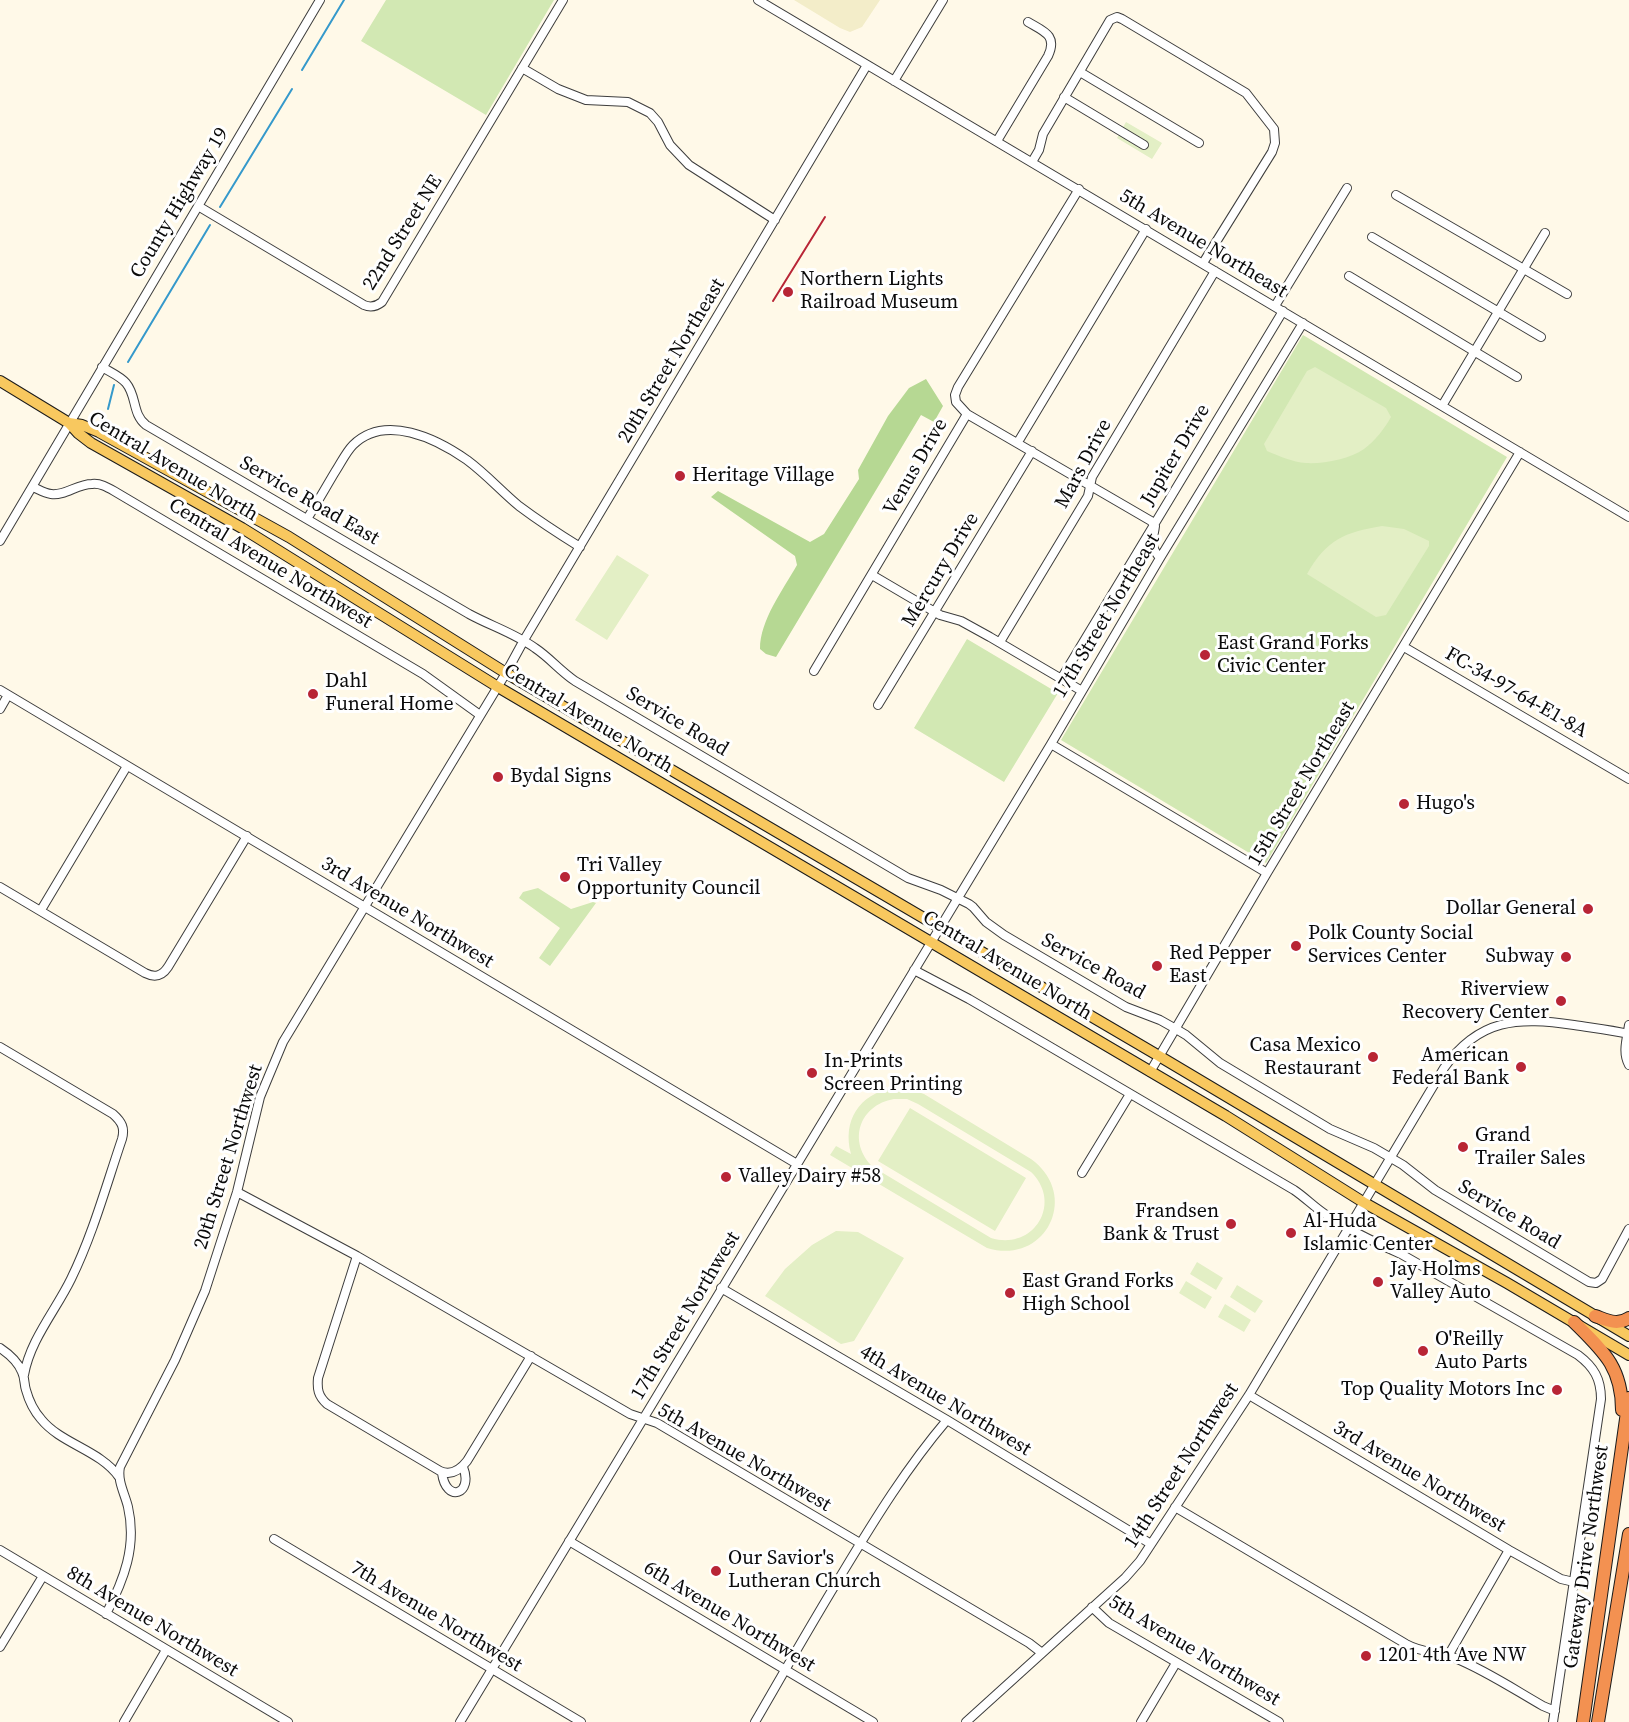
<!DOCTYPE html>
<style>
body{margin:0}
canvas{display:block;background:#fff9e8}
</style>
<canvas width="1629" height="1722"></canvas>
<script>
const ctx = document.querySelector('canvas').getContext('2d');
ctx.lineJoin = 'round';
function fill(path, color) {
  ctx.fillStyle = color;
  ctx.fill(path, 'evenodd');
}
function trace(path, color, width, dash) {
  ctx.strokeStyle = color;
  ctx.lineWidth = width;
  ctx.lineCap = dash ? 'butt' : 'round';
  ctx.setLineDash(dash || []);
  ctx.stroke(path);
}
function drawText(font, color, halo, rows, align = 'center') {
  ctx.font = font + ' "Source Serif 4",serif';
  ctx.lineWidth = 6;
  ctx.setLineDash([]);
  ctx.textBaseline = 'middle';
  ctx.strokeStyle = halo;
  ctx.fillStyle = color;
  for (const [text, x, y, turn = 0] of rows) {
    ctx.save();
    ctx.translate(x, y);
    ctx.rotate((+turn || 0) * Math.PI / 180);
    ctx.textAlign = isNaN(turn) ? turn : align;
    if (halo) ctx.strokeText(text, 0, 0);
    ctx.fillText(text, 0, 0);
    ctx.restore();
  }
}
fill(new Path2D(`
 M794,0H880L862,27L850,32L840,28Z`), '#f3edc9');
fill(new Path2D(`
 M386,0H554L486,115L361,41Z
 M1303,335L1507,457L1266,863L1061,740Z
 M967,639L1058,693L1004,782L914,728Z
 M538,888L571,909L593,902L596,903L550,966L539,958L560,928L519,898L523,892Z`), '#d2e8b3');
fill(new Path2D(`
 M926,379L943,406L934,422L921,415L776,657L766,654L760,649C760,620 783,590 797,565L795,556L711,497L718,491L810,542L824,534L859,479L858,470L888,416L909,388Z`), '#b6d893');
fill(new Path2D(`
 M1126,122L1162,143L1152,159L1117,138Z
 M1315,367L1386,408L1391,417C1385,428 1375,441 1364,449C1350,459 1324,464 1306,463C1292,462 1279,456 1267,451L1264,444L1307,371Z
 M1382,526L1404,529L1429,541V546L1386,615L1376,617L1307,574C1326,540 1345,532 1382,526Z
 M617,555L649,575L607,640L575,620Z
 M893,1088L909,1089L924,1094L1031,1159C1081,1195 1046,1266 987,1248L830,1155L836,1146L851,1154C842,1121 859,1094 893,1088ZM894,1099H907L918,1104L1031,1172C1063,1203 1034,1251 991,1238L873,1167C847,1142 859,1105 894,1099Z
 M910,1108L1026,1178L995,1231L878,1161Z
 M836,1231L858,1232L904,1258L854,1341L841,1344L765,1296L785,1269L812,1245Z
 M1197,1262L1223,1278L1216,1290L1190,1274Z
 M1186,1281L1212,1297L1205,1309L1179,1293Z
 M1237,1285L1263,1301L1255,1313L1230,1297Z
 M1225,1304L1251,1320L1244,1332L1218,1317Z`), '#e3efc5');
trace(new Path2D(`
 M302,70L344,0
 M220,207L292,89
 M128,362L210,225
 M108,409L114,385`), '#3599cb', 2);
const minor = new Path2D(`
 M758,0L1629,517
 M522,68L558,89L586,100L628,102L650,113L658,122L670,145L689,165L775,220
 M1080,72L1199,143
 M894,81L943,0
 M1064,97L1144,145
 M997,141L1048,56C1058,35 1043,31 1028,22
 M1032,162L1039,150L1043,134L1110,20L1117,17L1122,19L1246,93L1274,129L1275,143L1272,152L1203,263
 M1396,195L1567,294
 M198,206L364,305C371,308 377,306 382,302L563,0
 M1372,237L1541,337
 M1349,276L1517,377
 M1275,306L1347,188
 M102,367C110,372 120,376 126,383C137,396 132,414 146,425L469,614C491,626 514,633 535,648C550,658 559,670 575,681L908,878L941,890L969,904L973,907L986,922L1004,935L1126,1007L1160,1020L1176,1029L1186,1035L1220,1063L1330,1129L1374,1148L1403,1165L1435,1190L1589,1282L1596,1283L1602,1279L1629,1229
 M1442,406L1545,233
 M967,414L1151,521L1155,526C1153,541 1149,545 1160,558
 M1018,442L1146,229
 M33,487C38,489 44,493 51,494C65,496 77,484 92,484C100,483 107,487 114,491L423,674L480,715
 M307,519C317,503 326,487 335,472C341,463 346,452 353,445C385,413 437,439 467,460C486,474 501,491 519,506C539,521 559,534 580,547
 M0,541L320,0
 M872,575L940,615L961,621L990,637L1082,691
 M1000,642L1088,496L1092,477L1215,271
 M1404,647L1629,779
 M814,671L967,414L956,402L955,395L958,387L1079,189
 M1061,679L1283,311
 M0,690L797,1164
 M878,705L1032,451
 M0,709L8,695
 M1051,744L1267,873
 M0,887L145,973C155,978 162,976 168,967L247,836
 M41,910L127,766
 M914,970L969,999L1294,1190C1306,1198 1316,1209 1328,1216C1352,1232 1376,1243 1401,1254L1578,1355C1594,1367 1601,1379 1601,1399L1553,1722
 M1629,1025C1627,1039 1622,1052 1629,1065
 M0,1047L113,1114C122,1122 125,1128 122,1139C106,1186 93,1234 71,1279C56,1310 30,1340 24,1375
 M1150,1072L1267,873L1520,452
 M1082,1173L1130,1094
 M237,1192L357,1256L630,1414L657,1423L1029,1643L1042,1653
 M357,1256L318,1378C317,1389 318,1396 327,1404L440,1471C451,1476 460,1470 467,1461L531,1356
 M721,1288L947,1420L1151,1544
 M0,1348C9,1354 18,1362 22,1372C25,1378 24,1384 26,1390C29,1401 34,1411 41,1419C61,1444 100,1450 119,1477
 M1249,1395L1509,1550L1561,1579L1574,1582
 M442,1473C446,1504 474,1494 463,1467
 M1175,1507L1406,1644C1422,1653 1438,1652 1455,1658C1485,1670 1515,1690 1543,1706L1555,1711
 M274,1539L581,1722
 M569,1541L873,1722
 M0,1550L288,1722
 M1092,1607L1109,1623L1279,1722
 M106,1614C124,1580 137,1546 128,1507C125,1494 117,1481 120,1467L175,1360L205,1291L237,1192L260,1097L283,1042L506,673L524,640L867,65
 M0,1647L43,1576
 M1448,1656L1509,1550
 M124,1722L166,1650
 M460,1722L1051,744L1160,558L1303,323
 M755,1722C784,1672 813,1621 843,1572C875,1519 907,1467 947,1420
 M966,1722L1125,1578L1140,1561L1249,1395L1444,1068C1479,1018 1518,1017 1574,1025C1593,1028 1611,1030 1629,1034
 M1141,1722L1176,1663`);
const major = new Path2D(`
 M0,381L69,423L78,433L91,443L242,528L498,687L1226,1116L1363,1202L1507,1283L1629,1355
 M69,423L82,425L99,432L289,537L506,673L1159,1056L1629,1336`);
const highway = new Path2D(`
 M1595,1316C1607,1320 1617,1326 1629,1318
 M1574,1322C1603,1351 1622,1367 1622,1410
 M1583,1722L1629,1398
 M1598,1722L1629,1534`);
trace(minor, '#3d3d3d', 10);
trace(major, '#1b1b1b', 12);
trace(highway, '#1b1b1b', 14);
trace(minor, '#fff', 8);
trace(major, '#f8c85f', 10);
trace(highway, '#f39151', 12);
trace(new Path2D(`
 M773,301L825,217`), '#b82536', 2);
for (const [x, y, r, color] of [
 [788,292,6,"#b82536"],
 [680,476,6,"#b82536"],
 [1205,655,6,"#b82536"],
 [313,694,6,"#b82536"],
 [498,777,6,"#b82536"],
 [1404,804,6,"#b82536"],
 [565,877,6,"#b82536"],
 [1588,909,6,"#b82536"],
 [1296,946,6,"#b82536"],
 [1566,957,6,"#b82536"],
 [1157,966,6,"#b82536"],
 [1561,1001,6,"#b82536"],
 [1373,1057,6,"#b82536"],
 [1521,1067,6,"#b82536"],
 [812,1073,6,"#b82536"],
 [1463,1147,6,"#b82536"],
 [726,1177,6,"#b82536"],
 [1231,1224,6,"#b82536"],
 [1291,1233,6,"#b82536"],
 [1378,1282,6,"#b82536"],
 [1010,1293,6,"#b82536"],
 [1423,1351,6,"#b82536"],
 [1557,1390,6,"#b82536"],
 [716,1571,6,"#b82536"],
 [1366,1656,6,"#b82536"]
]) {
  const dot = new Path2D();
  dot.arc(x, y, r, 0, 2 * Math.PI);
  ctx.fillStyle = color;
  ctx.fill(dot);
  trace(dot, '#fff', 2);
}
drawText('20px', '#0a0a0a', '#fff', [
 ["County Highway 19",180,203,-59],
 ["22nd Street NE",403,233,-58],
 ["5th Avenue Northeast",1203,244,31],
 ["20th Street Northeast",672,361,-59],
 ["Jupiter Drive",1176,455,-59],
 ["Mars Drive",1084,464,-62],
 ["Central Avenue North",173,467,31],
 ["Venus Drive",916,467,-60],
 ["Service Road East",309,501,30],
 ["Central Avenue Northwest",270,564,31],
 ["Mercury Drive",941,570,-59],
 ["17th Street Northeast",1107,616,-59],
 ["FC-34-97-64-E1-8A",1516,693,30],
 ["Central Avenue North",588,719,31],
 ["Service Road",677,722,31],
 ["15th Street Northeast",1302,784,-59],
 ["3rd Avenue Northwest",407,913,31],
 ["Central Avenue North",1007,966,31],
 ["Service Road",1093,967,29],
 ["20th Street Northwest",229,1157,-73],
 ["Service Road",1509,1215,31],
 ["17th Street Northwest",686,1316,-59],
 ["4th Avenue Northwest",945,1401,31],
 ["5th Avenue Northwest",744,1458,30],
 ["14th Street Northwest",1182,1466,-57],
 ["3rd Avenue Northwest",1419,1477,31],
 ["Gateway Drive Northwest",1587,1557,-82],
 ["7th Avenue Northwest",436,1617,31],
 ["6th Avenue Northwest",729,1617,31],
 ["8th Avenue Northwest",152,1622,31],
 ["5th Avenue Northwest",1194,1651,31]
]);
drawText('20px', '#0a0a0a', '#fff', [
 ["Northern Lights",800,280],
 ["Railroad Museum",800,303],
 ["Heritage Village",692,476],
 ["East Grand Forks",1217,644],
 ["Civic Center",1217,667],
 ["Dahl",325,682],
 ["Funeral Home",325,705],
 ["Bydal Signs",510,777],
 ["Hugo's",1416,804],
 ["Tri Valley",577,866],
 ["Opportunity Council",577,889],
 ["Dollar General",1576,909,"right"],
 ["Polk County Social",1308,934],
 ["Services Center",1308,957],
 ["Red Pepper",1169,954],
 ["East",1169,977],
 ["Subway",1554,957,"right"],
 ["Riverview",1549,990,"right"],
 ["Recovery Center",1549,1013,"right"],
 ["Casa Mexico",1361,1046,"right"],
 ["Restaurant",1361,1069,"right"],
 ["American",1509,1056,"right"],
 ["Federal Bank",1509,1079,"right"],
 ["In-Prints",824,1062],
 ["Screen Printing",824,1085],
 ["Grand",1475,1136],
 ["Trailer Sales",1475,1159],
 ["Valley Dairy #58",738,1177],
 ["Frandsen",1219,1212,"right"],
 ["Bank & Trust",1219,1235,"right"],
 ["Al-Huda",1303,1222],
 ["Islamic Center",1303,1245],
 ["Jay Holms",1390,1270],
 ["Valley Auto",1390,1293],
 ["East Grand Forks",1022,1282],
 ["High School",1022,1305],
 ["O'Reilly",1435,1340],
 ["Auto Parts",1435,1363],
 ["Top Quality Motors Inc",1545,1390,"right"],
 ["Our Savior's",728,1559],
 ["Lutheran Church",728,1582],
 ["1201 4th Ave NW",1378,1656]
], 'left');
</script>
